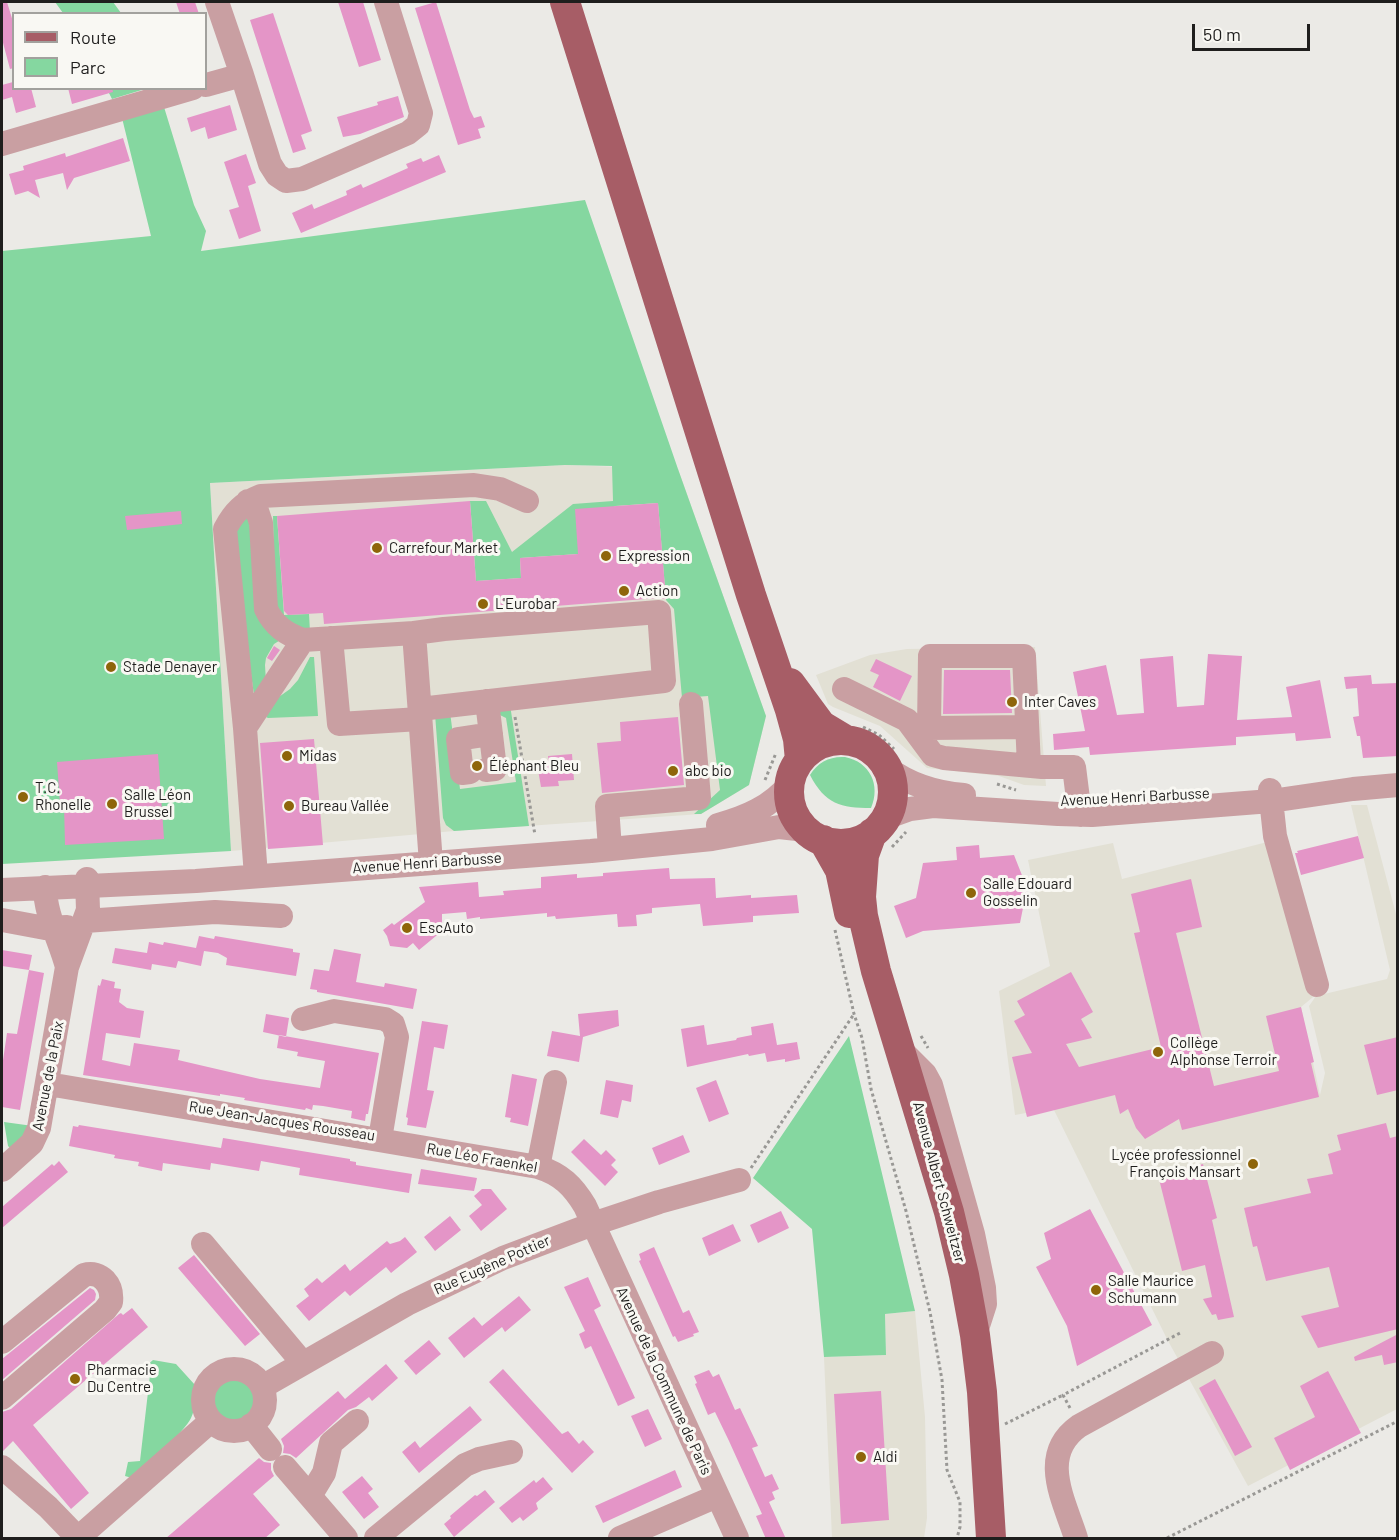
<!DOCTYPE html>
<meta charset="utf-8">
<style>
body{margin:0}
#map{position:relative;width:1399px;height:1540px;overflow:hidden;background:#ebeae6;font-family:Barlow,sans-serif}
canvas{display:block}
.frame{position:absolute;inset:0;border:3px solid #1f1e1d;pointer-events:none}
.legend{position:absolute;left:12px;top:12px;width:195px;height:78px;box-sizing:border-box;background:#f9f8f3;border:2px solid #a2a19d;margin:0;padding:8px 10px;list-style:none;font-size:18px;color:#1f1e1d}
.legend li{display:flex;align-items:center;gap:12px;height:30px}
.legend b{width:30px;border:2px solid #a2a19d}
.scale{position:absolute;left:1192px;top:24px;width:118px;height:27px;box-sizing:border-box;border:3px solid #1f1e1d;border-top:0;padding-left:8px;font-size:18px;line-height:21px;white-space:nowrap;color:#1f1e1d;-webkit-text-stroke:4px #f9f8f3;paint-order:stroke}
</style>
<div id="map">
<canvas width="1399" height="1540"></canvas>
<div class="frame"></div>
<ul class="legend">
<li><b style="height:8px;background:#a75d66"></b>Route</li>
<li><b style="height:16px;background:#85d7a0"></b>Parc</li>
</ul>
<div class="scale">50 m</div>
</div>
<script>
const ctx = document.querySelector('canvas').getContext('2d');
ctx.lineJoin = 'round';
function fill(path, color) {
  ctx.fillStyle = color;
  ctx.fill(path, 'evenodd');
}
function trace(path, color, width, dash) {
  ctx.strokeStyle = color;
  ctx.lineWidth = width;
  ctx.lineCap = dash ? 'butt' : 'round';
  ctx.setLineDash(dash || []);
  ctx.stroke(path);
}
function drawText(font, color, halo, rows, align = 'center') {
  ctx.font = font + ' Barlow,sans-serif';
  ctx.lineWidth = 6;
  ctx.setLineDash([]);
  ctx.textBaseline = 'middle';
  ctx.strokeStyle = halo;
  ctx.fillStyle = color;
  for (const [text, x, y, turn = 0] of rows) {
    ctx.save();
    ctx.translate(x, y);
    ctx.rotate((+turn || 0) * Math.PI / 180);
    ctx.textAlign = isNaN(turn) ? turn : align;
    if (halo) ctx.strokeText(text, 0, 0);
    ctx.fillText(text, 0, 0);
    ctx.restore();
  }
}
fill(new Path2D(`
 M565,465L678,469L766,716L749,785L701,814L454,831L231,851L210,483Z
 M1035,647L1046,786L1024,785L999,776L927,768L880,726L833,707L828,704L816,675L870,655L907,649Z
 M1351,805H1367L1397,918V1409L1248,1486L1167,1339L1053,1108L1015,1115L999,991L1050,966L1028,860L1113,843L1122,879L1283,838L1324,988L1301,1007L1320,1095L1325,1073L1309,1006L1316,996L1387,979L1390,970Z
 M915,1311L925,1417L927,1518L924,1538H832L824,1357L886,1355L885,1314Z`), '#e2e0d4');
fill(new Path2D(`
 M55,2H113L121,13H63Z
 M107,89H145L112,99Z
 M164,107L194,205L206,231L201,251L585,200L678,469L766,716L749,785L701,814H694L720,790L708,696L682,698L674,609L666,600L658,503L615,506L578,554L520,558L521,578L476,581L470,501H486L512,552L573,504L613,501L612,466L565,465L210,483L231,851L2,864V251L151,236L122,118Z
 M247,516L282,639L274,644L266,658L265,665L266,682L255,702L232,541L237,524Z
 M273,516H277L284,615L309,614L310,632L275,614Z
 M310,657H314L318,716L268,718L266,717L276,699L290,689L298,680Z
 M510,705L529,826L454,831L446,825L443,818L435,714L450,712L460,789L516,782L506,718L500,715L499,707Z
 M845,757C870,762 881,785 871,808C841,808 825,804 810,775C818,762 830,756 845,757Z
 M849,1036L915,1311L885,1314L886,1355L824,1357L812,1229L753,1178Z
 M4,1122L33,1126L12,1150L8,1146Z
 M153,1360L176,1364L195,1385C195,1396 196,1408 191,1418C185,1431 145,1468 132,1478L125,1476L128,1462L140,1461L150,1375L138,1373Z
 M211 1398a23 23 0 1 1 46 0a23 23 0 1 1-46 0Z`), '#85d7a0');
fill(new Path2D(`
 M2,2H7L14,25V68L10,69L2,39Z
 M176,2H195L199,14H180Z
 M338,2H363L381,60L359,67Z
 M436,2L470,110L474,118L481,116L485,127L478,129L481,138L458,145L415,8Z
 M273,13L312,131L301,135L306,149L293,153L250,20Z
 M13,82L14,88H31L36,107L16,113L12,97L2,100V85Z
 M68,88H112L113,92L72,104Z
 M398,96L404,117L360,134L343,137L337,117L378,105L377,102Z
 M230,105L237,130L208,139L205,127L191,132L187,118Z
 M123,138L130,161L74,178L67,190L63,173L35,180L40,198L28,191L15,195L9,174L24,170L23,166L65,153L66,157Z
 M246,154L256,183L248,186L261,231L239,239L229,210L239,207L224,162Z
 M439,155L446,172L301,233L292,213L312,204L314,209L347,195L346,191L361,184L363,188L408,168L406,164L421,158L423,162Z
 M470,501L476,581L521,578L520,558L578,554L575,509L658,503L666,599L658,598L324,624L323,613L288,615L284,611L277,516Z
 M181,511L182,524L127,530L125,516Z
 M274,646L280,650L272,661L267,658Z
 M1208,654L1242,656L1237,720L1292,717L1286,687L1320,680L1331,738L1296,741L1295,733L1236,737V745L1090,755L1089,747L1054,750L1053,734L1085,731L1073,672L1106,665L1117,715L1144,713L1140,659L1173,656L1177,707L1204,705Z
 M876,659L912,676L900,701L873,687L879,675L870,671Z
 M944,670H1010L1012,713L943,714Z
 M1371,675L1372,684L1398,683V756L1363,758L1360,736H1357L1353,717L1359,716L1357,688L1346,689L1344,677Z
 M678,717L684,785L602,793L597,743L621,741L620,722Z
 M314,739L323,845L268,849L260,743Z
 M158,754L164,839L65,845L64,804H60L57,762Z
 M572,754L574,780L558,781L559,786L541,787L537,764L549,763L548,756Z
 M1358,836L1364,858L1301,875L1295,853H1298L1297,851Z
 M979,845L980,858L1014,855L1027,888L1020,923L923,931L906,938L894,906L916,898L923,863L957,860L956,847Z
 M669,868L670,879L715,878L716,898L751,895V898L797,895L799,913L753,916V922L703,926L700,904L652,908V913L636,915L637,926L618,927L617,914L556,919L555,916L547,917V913L480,919V917L467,919L466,912L442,914V931L419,950L413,943L407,948L390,946L387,936L383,930L392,923L394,925L425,902L419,887L478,882L479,897L504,895L503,891L541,888V877L577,874V878L603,876V873Z
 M1191,879L1202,927L1176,933L1214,1086L1279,1071L1266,1016L1301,1007L1314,1062L1311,1063L1319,1097L1182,1130L1179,1119L1145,1139L1136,1128L1128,1109L1120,1114L1115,1095L1027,1117L1012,1057L1032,1053L1014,1021L1025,1015L1017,1001L1071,972L1093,1012L1081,1019L1092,1038L1066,1044L1079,1067L1161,1047L1134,933L1140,932L1131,894Z
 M199,936L214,939L215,936L293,949V952L300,953L296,976L226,965L227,958L218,953L204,951L201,966L178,961L176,968L152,964L151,970L112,963L115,948L147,953L149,942L163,945L164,942L196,948Z
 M334,949L361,954L356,982L384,987L385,983L417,989L413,1009L317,992V990L310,989L314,969L329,971Z
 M2,950L32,955L29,970L44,973L20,1110L2,1107V1067L7,1033L17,1034L29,970L2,966Z
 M102,979L115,982L114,988L121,989L119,1002L127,1008L144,1011L140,1038L106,1033L102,1060L130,1066L134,1043L180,1050L178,1060L208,1067L260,1079L320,1088L325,1061L297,1056L298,1052L277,1048L279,1035L379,1053L368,1114H366L365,1121L351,1118L352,1111L323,1106L313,1105L312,1110L306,1108L305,1110L244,1100L245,1098L220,1094V1096L83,1075L98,985L100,986Z
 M618,1010L619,1026L583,1037L579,1062L547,1056L552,1031L580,1036L578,1014Z
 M266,1014L289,1018L286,1037L263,1032Z
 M422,1021L448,1025L444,1049L434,1047L427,1090L434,1091L426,1128L407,1125L408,1118L406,1117Z
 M773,1023L777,1045L797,1042L800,1059L785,1062V1059L767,1062L765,1053L749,1056L748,1054L687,1067L681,1029L704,1025L707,1045L736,1040L737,1038L752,1035L751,1027Z
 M1398,1037V1090L1377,1095L1364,1045Z
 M512,1074L537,1079L528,1126L510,1122L511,1118L505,1117Z
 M606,1080L633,1085L631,1102L622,1100L618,1118L600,1114Z
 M716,1080L729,1114L709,1122L696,1088Z
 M1386,1123L1390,1138L1398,1136V1329L1318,1348L1301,1316L1339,1307L1329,1267L1266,1281L1257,1246L1253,1247L1244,1208L1311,1193L1307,1179L1333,1174L1328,1154L1341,1150L1337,1135Z
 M79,1125L221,1148L223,1138L350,1159V1161L356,1162V1165L412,1174L409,1193L299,1175L300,1168L261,1161L259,1171L211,1163L210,1170L163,1163L162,1171L138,1166L139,1162L114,1158L115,1155L69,1146L73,1126L78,1127Z
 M683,1135L690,1152L659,1165L652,1148Z
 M584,1139L601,1155L606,1150L616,1160L611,1165L618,1172L605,1186L571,1152Z
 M59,1161L68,1172L2,1228V1207L52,1164L54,1166Z
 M1203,1164L1217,1218L1212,1220L1234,1317L1218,1320L1216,1314L1212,1315L1203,1299L1212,1297L1205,1265L1182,1271L1158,1175Z
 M421,1169L477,1178L474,1191L418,1184Z
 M482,1189H491L507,1209L481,1231L469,1216L482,1205L474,1196Z
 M1090,1209L1152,1325L1077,1366L1067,1326L1036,1267L1051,1259L1044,1233Z
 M781,1211L789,1228L758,1243L750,1225Z
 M450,1216L461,1230L435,1251L424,1237Z
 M733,1224L741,1241L709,1256L702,1238Z
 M405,1237L417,1252L391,1273L386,1267L350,1296L345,1291L309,1321L296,1306L309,1296L304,1289L317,1278L322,1283L345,1264L350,1271L387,1241L390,1244L400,1241Z
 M654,1247L683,1313L689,1310L699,1332L693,1334L694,1336L678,1342L675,1336L673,1337L639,1261L641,1260L639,1254Z
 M194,1255L260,1334L245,1346L178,1268Z
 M588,1277L601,1306L594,1310L635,1398L618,1406L591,1346L585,1349L579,1334L585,1331L564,1287Z
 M90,1288L94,1290L96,1294L95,1300L2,1380V1359Z
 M519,1296L531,1310L505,1332L502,1327L464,1358L448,1338L474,1317L482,1326Z
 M132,1308L148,1327L33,1425L89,1493L71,1509L13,1441L2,1452V1412L11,1409L119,1314L121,1313L123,1315Z
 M1398,1334V1362L1384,1365L1382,1355L1355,1361L1354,1357Z
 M429,1340L441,1354L416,1375L404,1361Z
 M386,1364L398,1378L372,1401L369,1397L356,1407L348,1410L296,1458L290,1454L283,1453L284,1446L281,1439L338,1391L345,1399Z
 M503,1369L562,1434L568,1431L579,1444L583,1440L594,1452L572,1473L489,1382Z
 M709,1370L713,1377L719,1374L735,1410L740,1408L758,1446L752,1448L765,1477L772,1474L779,1489L772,1492L775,1499L769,1502L786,1539H766L756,1516L762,1514L729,1441L715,1412L708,1415L695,1384L697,1383L694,1376Z
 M1328,1371L1361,1433L1290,1470L1274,1438L1315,1417L1300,1386Z
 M1215,1379L1252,1447L1235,1456L1199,1388Z
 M881,1391L889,1520L841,1524L834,1394Z
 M470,1406L482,1420L419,1473L402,1452L415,1441L420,1448Z
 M648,1409L662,1439L645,1447L631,1416Z
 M259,1458L264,1462L271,1463V1470L274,1476L253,1494L280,1525L264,1539H165Z
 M675,1470L682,1487L603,1523L595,1506Z
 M362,1476L373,1489L368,1493L379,1507L364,1519L342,1492Z
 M543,1477L553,1489L536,1503L538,1509L523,1521L520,1517L512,1523L499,1508L534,1480L536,1483Z
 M485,1490L495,1502L454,1537L444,1524L451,1518L450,1516L475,1495L477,1496Z`), '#e495c7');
trace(new Path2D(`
 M515,717L535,835
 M863,727L879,735L894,749
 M765,780L776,753
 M997,784L1016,790
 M892,847L906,832
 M835,930L854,1014L862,1038L871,1089L906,1211L930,1312L942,1380L947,1470L960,1502V1527L957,1538
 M921,1036L928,1048
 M751,1168L854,1014
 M1070,1408L1063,1395L1182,1332
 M1005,1424L1063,1395
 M1167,1538L1398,1421`), '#999895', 3, [3, 3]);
trace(new Path2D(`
 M217,2L242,75
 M206,85L242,75L270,164L277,175L286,181L302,179L408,133L418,125L421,113L386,2
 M2,144L193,88
 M248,501L257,511L261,523L266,609C274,626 286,634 303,640
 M331,638L339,724L420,719
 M844,689L907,720L933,755L944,758L1042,767H1074L1080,815
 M420,709L664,681L659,612L444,629L414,633L431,863
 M245,728L303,640L414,633
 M929,728L930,656H1024L1029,766
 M922,739L929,728L1027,727
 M887,768C910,785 935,793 964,795
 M486,770L495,769L487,701
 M470,772L462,773L458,739L491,734
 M1270,790L1275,836L1317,985
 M885,818L910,809L933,806L1058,814L1092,815L1271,801L1353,789L1398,785
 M718,825C747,817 770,807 790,784
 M610,849L607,806L699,798L691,704
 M256,876L245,728L225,529C234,512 243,503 261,496L474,485L500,489L527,501
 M45,887C45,915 60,940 67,967
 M2,890L196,881L591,851L712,839L779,827L806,830
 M2,920L45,928L67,927
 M85,921L215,912L281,916
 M303,1019L334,1011L385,1019L393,1024L397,1037L380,1139
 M902,1051L925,1074L931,1085L973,1234L984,1288L985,1304L975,1335
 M48,1084L538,1167C561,1174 573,1186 585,1206L737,1538
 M538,1167L555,1082
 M2,1170L32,1143L39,1128L67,967L88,910L87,879
 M203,1244L302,1362
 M2,1342L84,1275C101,1270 113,1285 111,1302L105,1310L2,1398
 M203 1400a31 31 0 1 1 62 0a31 31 0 1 1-62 0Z
 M262,1387L407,1304L503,1258L593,1224L659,1202L739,1180
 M251,1425L270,1449
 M2,1467L48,1507L78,1538
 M285,1467L346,1538
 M310,1496L324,1473L331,1443L357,1421
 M78,1538L211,1421
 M376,1538L465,1465L479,1459L511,1452
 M620,1538L717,1496
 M1076,1538C1064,1500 1038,1455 1079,1426L1212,1353`), '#c99fa2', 24);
trace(new Path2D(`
 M565,2L751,595L790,710L798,739L800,760
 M790,683L821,725L846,740
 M789 792a52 52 0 1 1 104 0a52 52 0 1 1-104 0Z
 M872,833L864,855L861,897L863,916L876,971L949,1212L964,1275L975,1335L982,1392L991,1538
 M823,840L840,870L849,913`), '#a75d66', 30);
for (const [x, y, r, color] of [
 [377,548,6,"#8e650a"],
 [606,556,6,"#8e650a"],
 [624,591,6,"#8e650a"],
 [483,604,6,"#8e650a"],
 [111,667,6,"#8e650a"],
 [1012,702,6,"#8e650a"],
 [287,756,6,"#8e650a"],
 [477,766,6,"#8e650a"],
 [673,771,6,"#8e650a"],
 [23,797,6,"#8e650a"],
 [112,804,6,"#8e650a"],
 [289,806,6,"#8e650a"],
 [971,893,6,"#8e650a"],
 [407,928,6,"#8e650a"],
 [1158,1052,6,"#8e650a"],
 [1253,1164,6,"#8e650a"],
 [1096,1290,6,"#8e650a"],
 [75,1379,6,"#8e650a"],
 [861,1457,6,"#8e650a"]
]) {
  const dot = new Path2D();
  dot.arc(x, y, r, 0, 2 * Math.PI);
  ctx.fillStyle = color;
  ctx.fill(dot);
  trace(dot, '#f9f8f3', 2);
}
drawText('15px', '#1f1e1d', '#f9f8f3', [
 ["Carrefour Market",389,548],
 ["Expression",618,556],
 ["Action",636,591],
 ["L'Eurobar",495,604],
 ["Stade Denayer",123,667],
 ["Inter Caves",1024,702],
 ["Midas",299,756],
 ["Éléphant Bleu",489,766],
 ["abc bio",685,771],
 ["T.C.",35,788],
 ["Rhonelle",35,805],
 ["Salle Léon",124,795],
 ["Brussel",124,812],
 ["Bureau Vallée",301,806],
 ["Salle Edouard",983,884],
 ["Gosselin",983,901],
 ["EscAuto",419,928],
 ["Collège",1170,1043],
 ["Alphonse Terroir",1170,1060],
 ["Lycée professionnel",1241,1155,"right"],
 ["François Mansart",1241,1172,"right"],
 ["Salle Maurice",1108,1281],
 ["Schumann",1108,1298],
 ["Pharmacie",87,1370],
 ["Du Centre",87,1387],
 ["Aldi",873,1457]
], 'left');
drawText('15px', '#1f1e1d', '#f9f8f3', [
 ["Avenue Henri Barbusse",1135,797,-3],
 ["Avenue Henri Barbusse",427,863,-4],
 ["Avenue de la Paix",48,1076,-79],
 ["Rue Jean-Jacques Rousseau",282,1121,9],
 ["Rue Léo Fraenkel",482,1158,10],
 ["Avenue Albert Schweitzer",939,1182,75],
 ["Rue Eugène Pottier",492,1265,-24],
 ["Avenue de la Commune de Paris",664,1381,65]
]);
</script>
